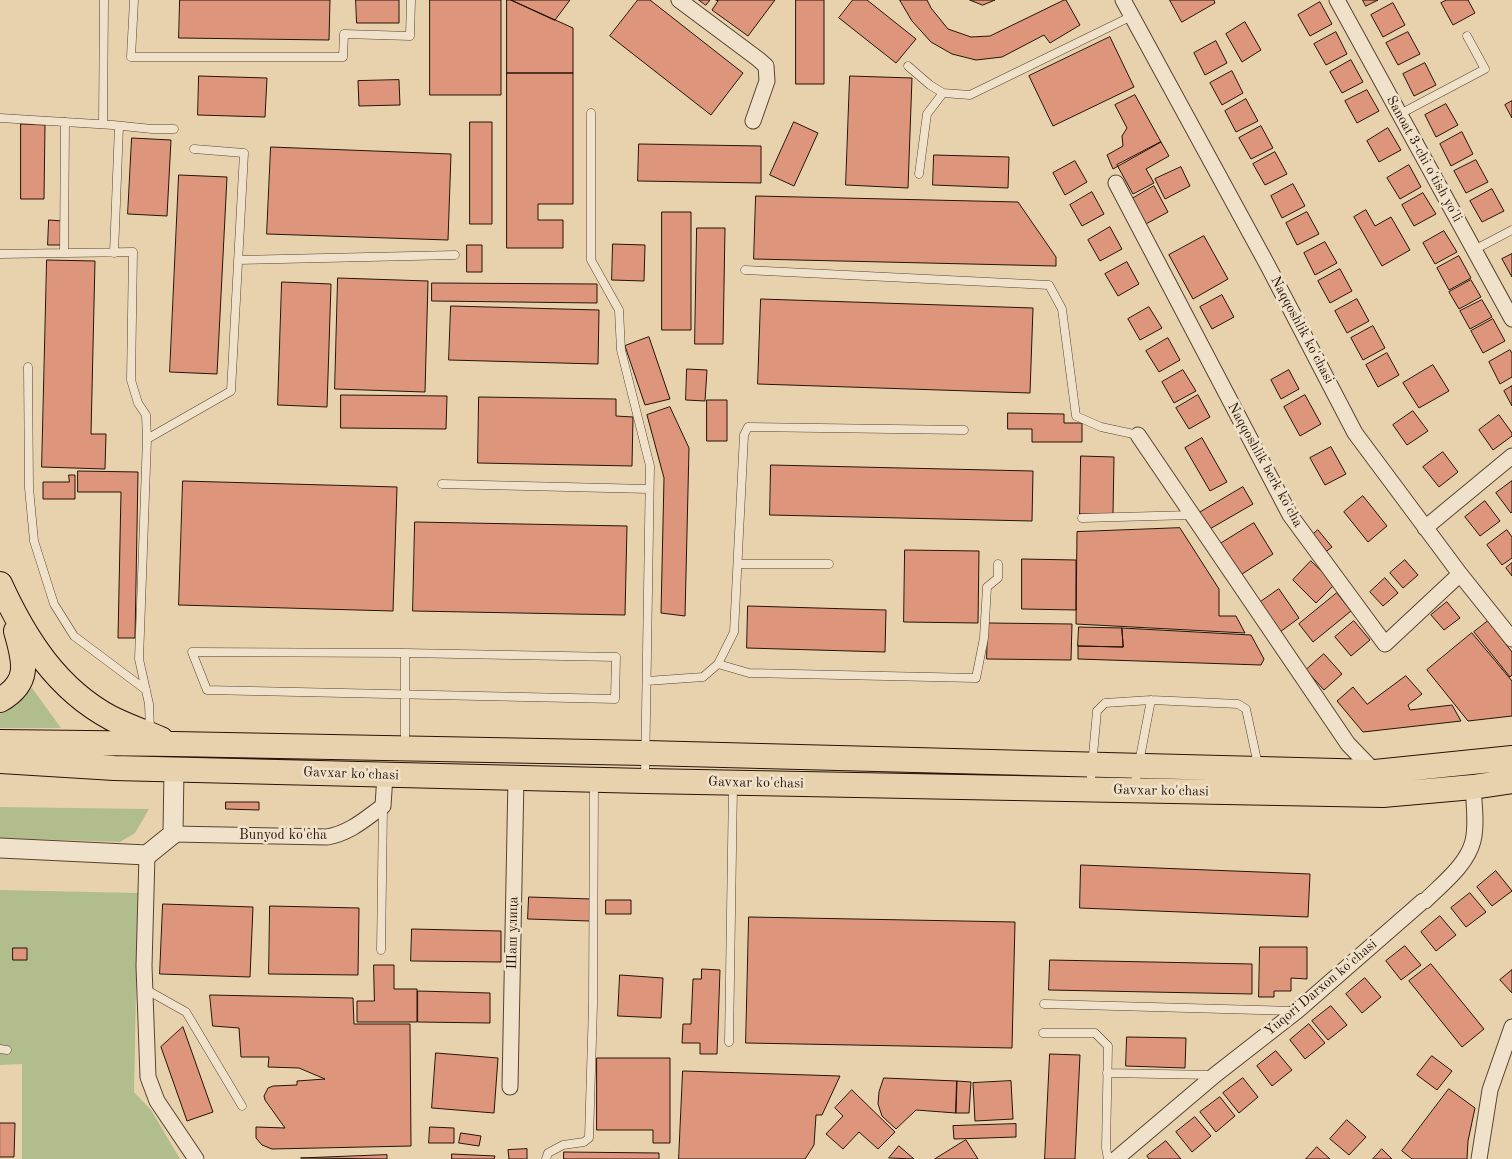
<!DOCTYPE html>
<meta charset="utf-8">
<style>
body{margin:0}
canvas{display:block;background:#e8d2ad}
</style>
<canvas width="1512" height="1159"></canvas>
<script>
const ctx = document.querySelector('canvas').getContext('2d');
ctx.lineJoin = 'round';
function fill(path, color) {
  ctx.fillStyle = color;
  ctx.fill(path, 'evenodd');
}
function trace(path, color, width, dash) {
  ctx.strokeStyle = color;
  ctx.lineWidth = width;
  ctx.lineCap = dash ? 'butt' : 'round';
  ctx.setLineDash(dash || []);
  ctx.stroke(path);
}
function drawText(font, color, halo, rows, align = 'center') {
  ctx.font = font + ' "Old Standard TT",serif';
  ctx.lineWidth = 5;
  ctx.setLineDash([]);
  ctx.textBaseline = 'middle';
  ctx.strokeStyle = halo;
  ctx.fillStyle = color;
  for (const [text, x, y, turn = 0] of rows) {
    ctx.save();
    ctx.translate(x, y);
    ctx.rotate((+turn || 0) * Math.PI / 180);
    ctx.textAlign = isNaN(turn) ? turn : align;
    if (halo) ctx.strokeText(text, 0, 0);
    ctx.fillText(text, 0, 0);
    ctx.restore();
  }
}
fill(new Path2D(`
 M32,688L61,728H0V714Z
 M0,807L149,809L135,833L120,842L0,838Z
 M0,890L138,893L134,1092L151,1110L180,1159H22V1064L0,1065Z`), '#b2bd8d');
const building = new Path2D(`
 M180,0H330L329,40L179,38Z
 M356,0H399V23H357Z
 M430,0H501V95H430Z
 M507,0H511L573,28V73H507Z
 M511,0H570L555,20Z
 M638,0H650L743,73L711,115L610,36Z
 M699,0H710L706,5Z
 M716,0H775L748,36L712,10L718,1Z
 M796,0H824V84H796Z
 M853,0H867L916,39L896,63L839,18Z
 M900,0H927L931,8L948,29L971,37L990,36L1064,0H1066L1080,25L1050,43L1044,35L1002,57L976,60L952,54L931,42L912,21Z
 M970,0H995L983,5Z
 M1170,0H1214L1215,3L1182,22Z
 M1363,0H1378L1366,6Z
 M1447,0H1468L1475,13L1453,25L1441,3Z
 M1320,2L1332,24L1310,36L1298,15Z
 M1393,3L1405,25L1383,37L1371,15Z
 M1245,22L1261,50L1242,62L1226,34Z
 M1336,32L1347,54L1326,65L1314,44Z
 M1408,32L1420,54L1398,65L1386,43Z
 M1110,37L1134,87L1053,126L1029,76Z
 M1216,41L1227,63L1205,75L1194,53Z
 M1351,60L1363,82L1342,93L1330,72Z
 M1425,63L1436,85L1414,96L1403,74Z
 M1232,71L1243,93L1222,105L1210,83Z
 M507,73H573V204H538V220H563V248H507Z
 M199,76L267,78L265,117L198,115Z
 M850,76L912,78L908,188L846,185Z
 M399,80L400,105L359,106L358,81Z
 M1367,90L1379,111L1357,123L1345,101Z
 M1135,95L1161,142L1113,169L1107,155L1123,146L1122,136L1127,128L1115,105Z
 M1246,99L1258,121L1236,132L1225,111Z
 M1512,101V118L1505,105Z
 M1446,104L1458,125L1436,137L1425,115Z
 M470,122H492V224H470Z
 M794,122L818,133L794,186L770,175Z
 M21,124L45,125L44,199H21Z
 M1261,126L1273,148L1251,159L1239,138Z
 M1388,128L1401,150L1379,162L1367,141Z
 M1462,132L1473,154L1451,166L1440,144Z
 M132,138L171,140L167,216L128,214Z
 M1161,142L1169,156L1146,169L1154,183L1133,194L1117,165Z
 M639,144L761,146V183L638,181Z
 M271,147L451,154L448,240L267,234Z
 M1275,152L1287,174L1265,185L1253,164Z
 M934,155L1009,157L1008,188L933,185Z
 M1476,160L1488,182L1466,193L1454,171Z
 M1075,161L1087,182L1065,195L1053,173Z
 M1409,165L1421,187L1400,199L1387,178Z
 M1181,167L1190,186L1165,199L1155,179Z
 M179,175L227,177L217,374L170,372Z
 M1293,184L1305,206L1282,218L1271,196Z
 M1154,186L1168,212L1144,225L1130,200Z
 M1492,189L1504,211L1482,222L1470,201Z
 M1092,192L1104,214L1082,226L1070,205Z
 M1423,193L1436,214L1414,226L1402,205Z
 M756,196L1018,202L1056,257V266L754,259Z
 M1366,210L1375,226L1391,217L1410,250L1382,266L1354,217Z
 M662,212H691V330H662Z
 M1307,212L1319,234L1297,245L1286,223Z
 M49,220L63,221L62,245H48Z
 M1110,227L1122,249L1100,261L1088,240Z
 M697,228H725L723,344H695Z
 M1444,231L1457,252L1435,264L1423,243Z
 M1204,236L1228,279L1193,299L1169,255Z
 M1325,242L1337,263L1315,275L1304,253Z
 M613,244L645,245L644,281L612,280Z
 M467,245H482V272H467Z
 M1512,254V277L1502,259Z
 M1459,256L1471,278L1449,290L1437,268Z
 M47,260L95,261L91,434H106L105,469L42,467Z
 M1127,262L1139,284L1118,296L1105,274Z
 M1340,269L1352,291L1330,303L1318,281Z
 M338,278L428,281L425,392L335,389Z
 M1471,280L1481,297L1459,309L1449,292Z
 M282,282L331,284L327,407L278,405Z
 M432,283L597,284V303L432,301Z
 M1222,295L1234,317L1212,329L1200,307Z
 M761,299L1033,308L1030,393L758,384Z
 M1357,299L1369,321L1347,333L1335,311Z
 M1482,300L1492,317L1470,329L1460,311Z
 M451,306L599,310L598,364L449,360Z
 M1149,307L1162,328L1140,340L1128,319Z
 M1493,319L1505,341L1483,353L1471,331Z
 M1373,326L1385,348L1363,360L1351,338Z
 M649,337L670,399L645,405L625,346Z
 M1168,338L1180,360L1159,372L1146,351Z
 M1510,350L1512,353V377L1500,384L1489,362Z
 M1387,353L1399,375L1378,387L1366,365Z
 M1433,365L1449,391L1419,408L1403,383Z
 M687,369L707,370L705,401L686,400Z
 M1183,370L1196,391L1174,403L1162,382Z
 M1289,370L1299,389L1281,399L1271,380Z
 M1512,386V406L1504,391Z
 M341,395L447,396L446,429L341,428Z
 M1198,395L1210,417L1189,429L1176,408Z
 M1305,395L1321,424L1300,436L1284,407Z
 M479,397L616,399V416L633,417L632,466L478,463Z
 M707,400H727V441H707Z
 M670,407L689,448L685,616L661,613L664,478L647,415Z
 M1413,411L1428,431L1407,445L1393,425Z
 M1008,413L1064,414V423H1082V442H1032V429H1008Z
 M1499,415L1512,433V436L1493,450L1479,430Z
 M1202,438L1227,482L1210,491L1185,448Z
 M1331,447L1346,474L1325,485L1310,458Z
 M1443,452L1458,472L1439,487L1423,467Z
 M1081,456L1114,457L1113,514H1080Z
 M771,465L1033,471L1032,521L770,515Z
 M78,471L138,472L135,638H118L121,492H78Z
 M69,475H75V499H43V482H69Z
 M183,481L397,487L393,611L179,605Z
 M1512,481V512L1511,513L1496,493Z
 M1243,487L1253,504L1208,530L1199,513Z
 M1363,496L1387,526L1368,542L1344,512Z
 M1485,501L1500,521L1480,536L1465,517Z
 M415,522L627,526L625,615L413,611Z
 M1254,523L1273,554L1239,576L1220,544Z
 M1180,528L1219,589V616H1236L1245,633L1076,624L1077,532Z
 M1318,530L1332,547L1323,554L1310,537Z
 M1507,530L1512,537V558L1502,565L1487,545Z
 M905,550L979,551L978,623L904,622Z
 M1022,559L1076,560V610L1022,609Z
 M1405,560L1418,575L1403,588L1390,573Z
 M1311,561L1335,584L1316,603L1293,580Z
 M1512,563V576L1506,568Z
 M1385,578L1398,593L1383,606L1370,592Z
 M1279,589L1299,618L1280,632L1259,603Z
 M1337,593L1351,611L1313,642L1299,624Z
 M1447,602L1460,618L1444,630L1431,615Z
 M748,606L886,610L885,652L747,648Z
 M1354,621L1370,640L1351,656L1335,637Z
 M1488,621L1512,652V675L1510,677L1474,632Z
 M988,623L1072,624L1071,660L987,659Z
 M1079,627L1122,628L1123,647L1078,646Z
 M1122,628L1251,635L1264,659L1261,665L1078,659V646L1123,647Z
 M1472,633L1512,681V716L1468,721L1427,670Z
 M1324,654L1342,674L1324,690L1306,670Z
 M1406,676L1422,694L1408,705L1410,710L1452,705L1461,721L1363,732L1337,701L1353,687L1367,704Z
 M226,802H259V810L226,809Z
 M1081,865L1310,874L1308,917L1080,908Z
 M1496,871L1512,891L1492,906L1477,887Z
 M1470,893L1486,912L1466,927L1451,908Z
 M529,897L591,899L590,921L528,919Z
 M606,900H631V914H606Z
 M163,904L253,907L250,977L160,974Z
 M270,906L359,908L358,975L269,974Z
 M1440,916L1456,935L1436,951L1421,932Z
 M749,917L1015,922L1012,1048L746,1043Z
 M412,929L501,931V962L411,961Z
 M1405,946L1421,965L1401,980L1386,961Z
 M1260,947H1307V979L1291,978V991H1274V997H1259Z
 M13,948H27V960H13Z
 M1050,960L1252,964V994L1049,990Z
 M1431,964L1484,1029L1462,1047L1409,981Z
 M374,965H394V989H417V1022H357V1001H374Z
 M702,969L720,970L717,1054H700V1043H682L683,1024H691L693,979H701Z
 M1512,970V993L1500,980Z
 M620,975L663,978L661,1018L618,1016Z
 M1365,978L1381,997L1362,1013L1346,994Z
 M418,991L490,993V1023L418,1022Z
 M210,995L353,998L354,1024H410L411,1146L272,1149L262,1145L256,1138V1127L285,1128L265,1100L264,1096L268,1088L273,1086L297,1085V1081L325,1079L299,1068L268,1067L269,1057H241L239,1028L213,1026Z
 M1331,1006L1347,1025L1328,1040L1312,1021Z
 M1309,1024L1325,1043L1305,1059L1290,1040Z
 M183,1027L213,1112L187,1121L161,1047Z
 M1127,1037L1186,1038L1185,1068L1126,1066Z
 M1276,1051L1292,1070L1272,1086L1257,1066Z
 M436,1053L498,1058L494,1113L432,1108Z
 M1050,1054L1080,1055L1075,1159H1045Z
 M1432,1056L1452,1071L1437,1090L1417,1075Z
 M597,1058H670V1143H653V1130H597Z
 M683,1071L840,1076L822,1115H816L814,1145L805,1159H679Z
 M884,1078L957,1081L956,1113L916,1110L896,1129L882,1116L878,1104L879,1092Z
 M1243,1078L1258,1097L1239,1113L1223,1093Z
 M957,1081L971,1082L969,1113H956Z
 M1011,1081L1013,1119L975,1121L973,1083Z
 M1449,1089L1475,1108L1468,1141L1467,1159H1412L1402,1151Z
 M852,1090L895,1132L878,1149L859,1132L843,1149L826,1134L843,1116L835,1108Z
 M1220,1097L1235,1116L1216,1132L1200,1112Z
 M1195,1117L1211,1136L1192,1152L1176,1132Z
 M1347,1120L1366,1137L1349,1155L1330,1139Z
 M0,1123H15L14,1157H0Z
 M1016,1124V1137L954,1139L953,1126Z
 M430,1127L454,1128V1143H429Z
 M461,1133L481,1136L479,1146L459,1143Z
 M966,1140L978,1159H935Z
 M1166,1141L1181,1159H1149L1147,1156Z
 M899,1146L914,1159L889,1158Z
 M1317,1147L1330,1159H1306Z
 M527,1149V1159H509L508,1150Z
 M1382,1149L1392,1159H1373Z
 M564,1152L659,1153V1159H564Z
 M452,1154L495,1156L494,1159H452Z
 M387,1155V1159L301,1158Z`);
fill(building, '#dd967c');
trace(building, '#271307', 1);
const service = new Path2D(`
 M134,0L131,57H343L344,34L410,36L411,0
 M908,66L930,85L943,93
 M591,113V260L619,310L621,350L650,466L645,777
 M1400,114L1485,69L1467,36
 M0,118L113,125L152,129H174
 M103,124L104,0
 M919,174L927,114L943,93L970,95L1132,16
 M1474,250L1512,230
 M64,253L65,122
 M114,253L119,126
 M0,254L133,252L131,380L138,403L146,415L147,439
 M238,260L455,255
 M745,270L1049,285L1062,309L1076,416L1101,427L1138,435
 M28,367L29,488L34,541L54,604L74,636L146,690
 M442,484L649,489
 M1082,518L1192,515
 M738,564H829
 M405,653L192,652L207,690L615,699L616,657L405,653C405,685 405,716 405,747
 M718,664L749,673L976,678L984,638L987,587L998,578V564
 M647,681L703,677L718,664L734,632L744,435L748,427L964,430
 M150,730L149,704L139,659L147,439L231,391L244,153L194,149
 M1090,788L1097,711L1105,703L1151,700L1238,704L1246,709L1258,765
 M1134,789L1151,700
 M381,950L383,807
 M145,989L186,1012L242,1106
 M1044,1004L1295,1011
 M1043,1033H1095L1108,1046L1106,1148L1108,1159
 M729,1042L733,785
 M0,1049L7,1050
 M1107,1073L1213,1075
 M546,1159L548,1153L563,1145L584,1142L589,1138L593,1005L594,782`);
const minor = new Path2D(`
 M679,0L758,59L766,66L767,81L753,121
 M1123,0L1268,266L1355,433L1460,574L1512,639
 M1337,0L1512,319
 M1116,183L1290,515L1385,644L1460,574
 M1138,435L1348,744L1375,772
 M1425,528L1512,456
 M173,834L327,837C350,833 365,819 383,806L385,775
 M147,855L144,966L148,1077L157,1101L196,1159
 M510,1087L516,778
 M1116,1159L1215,1075L1297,1011L1423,901H1425C1442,884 1467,865 1473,841C1477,824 1474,805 1473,787
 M1479,1159L1490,1090L1512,1027`);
const tertiary = new Path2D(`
 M0,848L147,855L173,834L174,769`);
const primary = new Path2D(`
 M0,584C25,639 57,689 111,718C127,726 144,732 161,739
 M0,700C32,682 24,660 16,631
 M0,742L174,744L646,753L1375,772L1512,758
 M0,761L114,768L645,781L1383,795L1473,787L1512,781`);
trace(service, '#574330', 9);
trace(minor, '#574330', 17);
trace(tertiary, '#574330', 21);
trace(primary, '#271307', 26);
trace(service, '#f0e2ca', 8);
trace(minor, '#f0e2ca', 15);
trace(tertiary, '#f0e2ca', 19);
trace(primary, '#e8d2ad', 24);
drawText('14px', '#271307', '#f0e2ca', [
 ["Sanoat 3-chi o'tish yo'li",1424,159,61],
 ["Naqqoshlik ko'chasi",1302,330,62],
 ["Naqqoshlik berk ko'cha",1265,465,61],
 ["Gavxar ko'chasi",351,774,2],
 ["Gavxar ko'chasi",756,783,1],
 ["Gavxar ko'chasi",1161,791,1],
 ["Bunyod ko'cha",283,835],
 ["Шаш улица",513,933,-89],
 ["Yuqori Darxon ko'chasi",1321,988,-40]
]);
</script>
